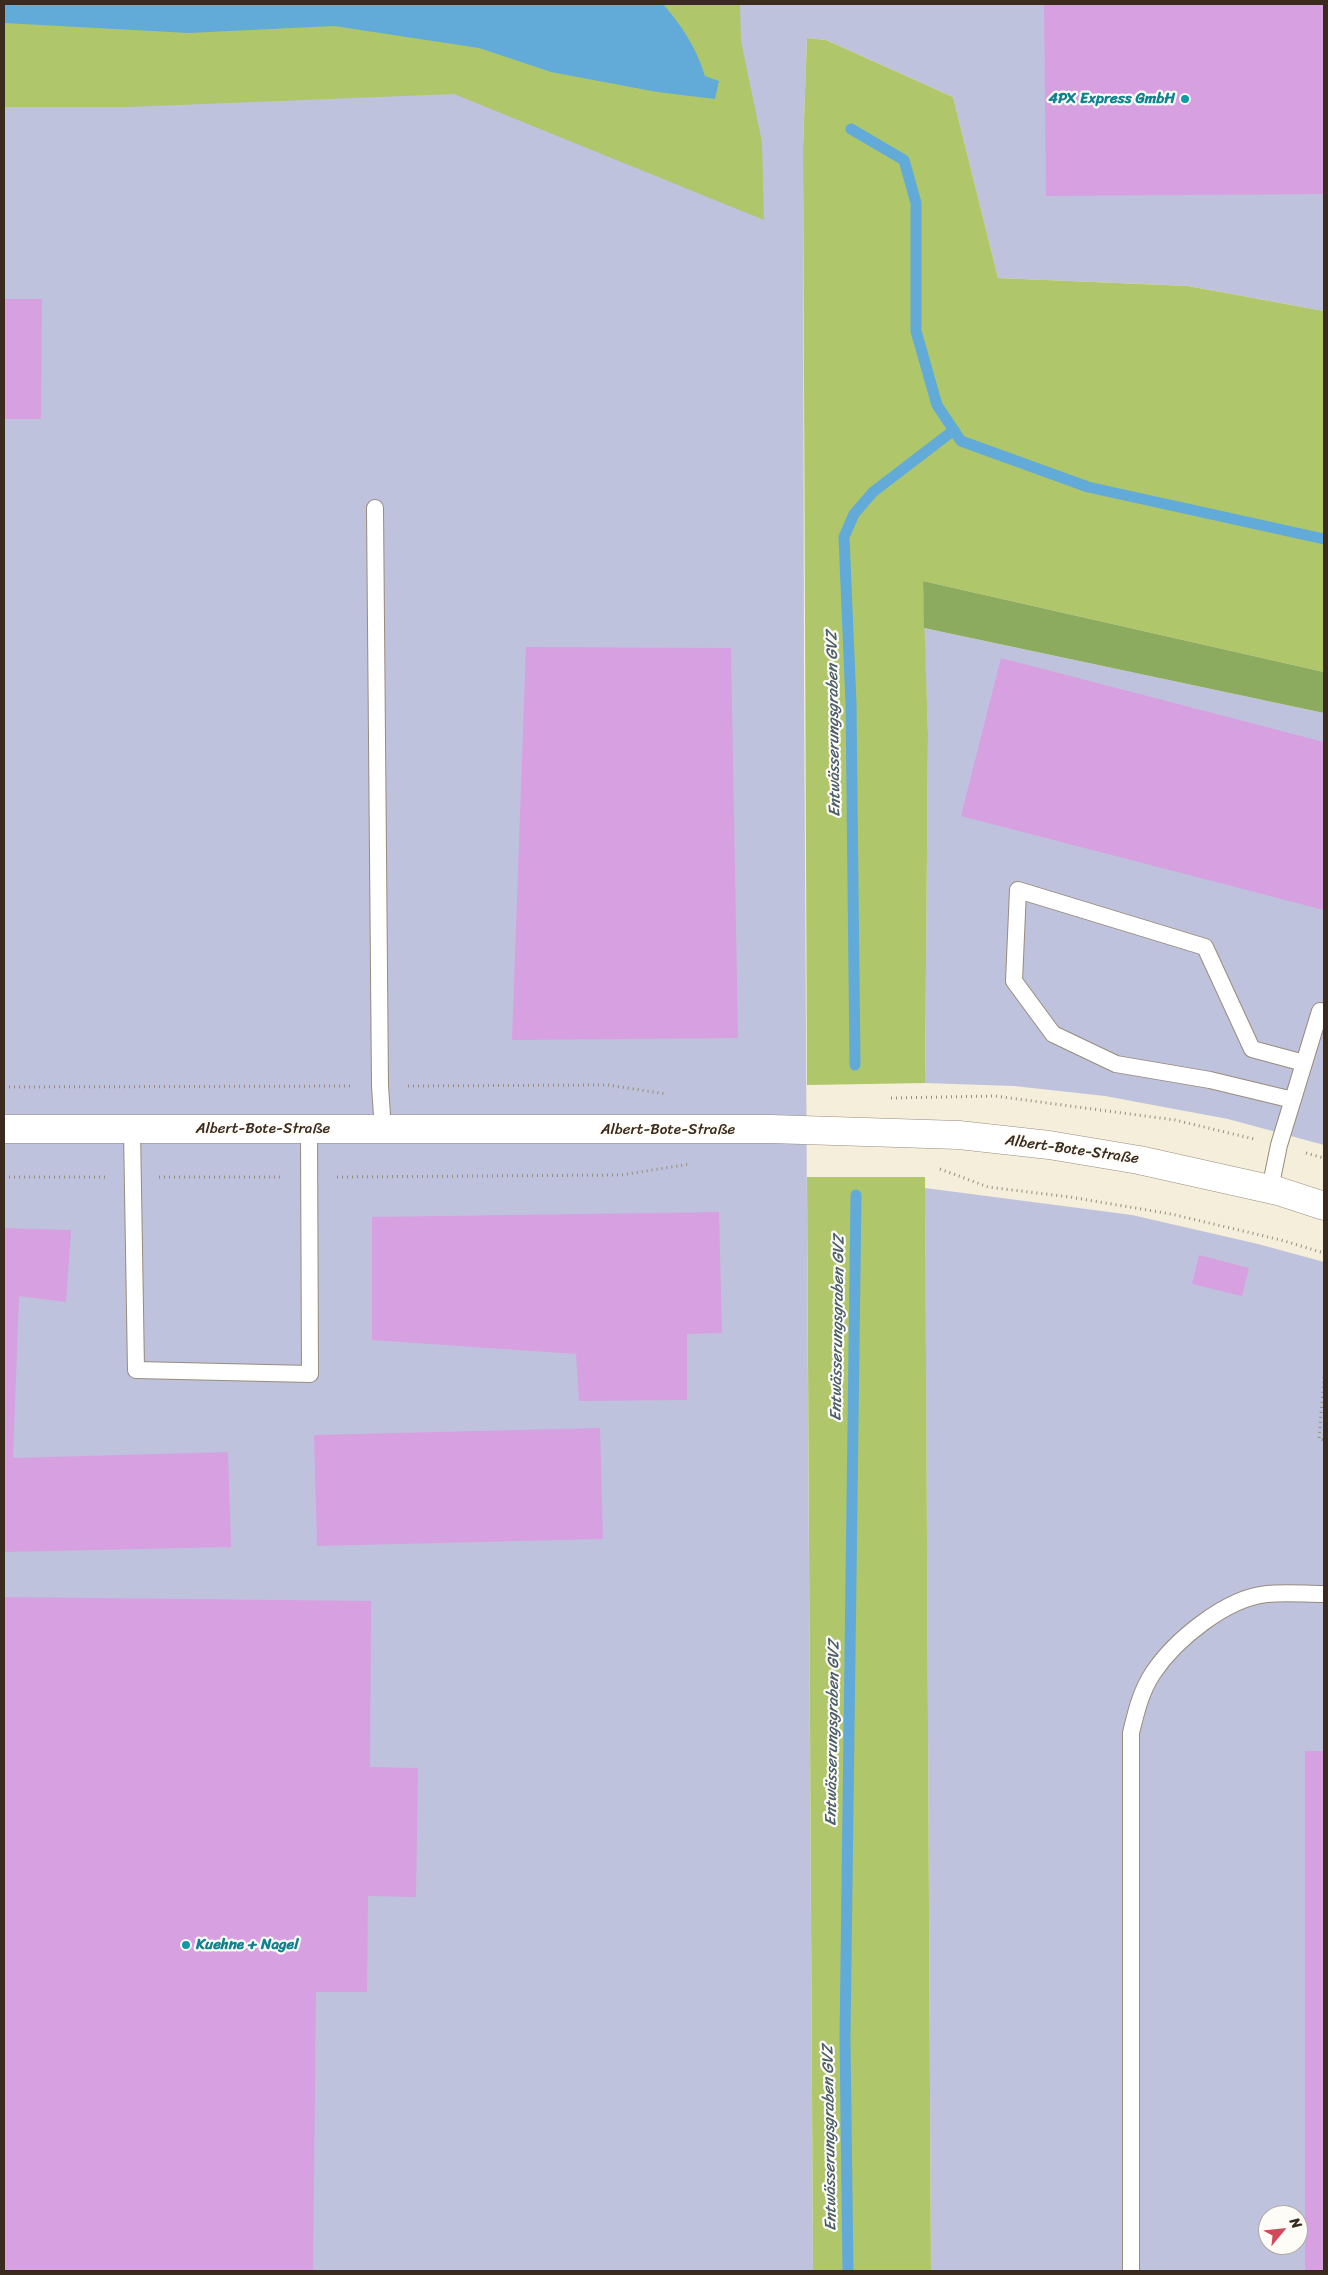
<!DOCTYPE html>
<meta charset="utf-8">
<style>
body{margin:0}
#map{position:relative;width:1328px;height:2275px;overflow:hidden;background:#f4eeda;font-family:Sriracha,sans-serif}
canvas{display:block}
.frame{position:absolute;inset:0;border:5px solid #3b2a1e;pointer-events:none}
.north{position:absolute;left:1258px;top:2205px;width:50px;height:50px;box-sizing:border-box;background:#fdfcf7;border:1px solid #afa8a0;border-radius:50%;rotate:62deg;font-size:14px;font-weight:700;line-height:20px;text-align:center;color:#3b2a1e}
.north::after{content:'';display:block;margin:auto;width:18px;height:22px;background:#d1495b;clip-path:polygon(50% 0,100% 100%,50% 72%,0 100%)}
</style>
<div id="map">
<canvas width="1328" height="2275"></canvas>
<div class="frame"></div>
<div class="north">N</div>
</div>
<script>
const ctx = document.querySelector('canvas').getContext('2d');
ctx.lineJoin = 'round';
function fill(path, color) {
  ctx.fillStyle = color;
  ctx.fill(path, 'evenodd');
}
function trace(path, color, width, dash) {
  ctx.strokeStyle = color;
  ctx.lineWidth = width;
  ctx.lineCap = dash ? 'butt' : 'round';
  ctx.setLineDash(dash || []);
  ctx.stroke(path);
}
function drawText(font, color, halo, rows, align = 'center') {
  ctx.font = font + ' Sriracha,sans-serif';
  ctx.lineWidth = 4.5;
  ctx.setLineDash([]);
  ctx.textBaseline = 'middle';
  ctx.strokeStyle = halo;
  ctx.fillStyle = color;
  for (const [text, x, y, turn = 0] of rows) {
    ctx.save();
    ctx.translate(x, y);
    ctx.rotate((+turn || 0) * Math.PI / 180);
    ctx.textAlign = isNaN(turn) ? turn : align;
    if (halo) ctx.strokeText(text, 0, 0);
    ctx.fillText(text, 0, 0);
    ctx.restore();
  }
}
fill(new Path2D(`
 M4,4H1324V311L1188,286L998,278L953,97L826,40L807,38L803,148L804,681L813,2271H4Z
 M924,628L1324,713V1145L1228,1119L1105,1096L1014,1086L925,1083L928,734Z
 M925,1188L1132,1215L1258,1244L1324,1262V2271H931ZM1268,2215H1298V2245H1268Z`), '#bfc2dd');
fill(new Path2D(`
 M4,4H740L741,41L762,142L764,220L454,94L129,107H4Z
 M807,38L826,40L953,97L998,278L1188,286L1324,311V672L923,581L928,734L925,1083L807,1085L803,148Z
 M807,1177H925L931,2271H813Z`), '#b0c66b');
fill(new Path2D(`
 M923,581L1324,672V713L924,628Z`), '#8cab5f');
fill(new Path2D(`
 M4,4H663C682,26 696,47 705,76L719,81L715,99L657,92L551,72L479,48L334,26L189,33L4,23Z`), '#62abd9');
trace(new Path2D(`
 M851,129L904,160L916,203V331L937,405L961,441L1088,487L1324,539
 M855,1065L851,703L844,537L854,514L873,492L954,430
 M848,2271L845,2039L856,1195`), '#62abd9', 11);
fill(new Path2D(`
 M1044,4H1324V194L1046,196Z
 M4,299H42L41,419H4Z
 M526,647L731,648L738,1038L512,1040Z
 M1001,658L1324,742V910L961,816Z
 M719,1212L722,1333L687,1334V1400L579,1401L576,1354L372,1340V1217Z
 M4,1228L71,1230L66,1302L19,1296L13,1458L228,1452L231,1547L4,1552Z
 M1199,1255L1249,1268L1242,1296L1192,1284Z
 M600,1428L603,1539L317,1546L314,1435Z
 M4,1597L371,1601L370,1767L418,1768L416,1897L368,1896L367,1992H316L313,2271H4Z
 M1305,1751H1324V2271H1305Z`), '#d7a0e1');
const lane = new Path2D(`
 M375,508L380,1086L383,1130
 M1293,1100L1210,1080L1116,1064L1053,1034L1014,981L1018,890L1205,947L1252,1049L1304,1063
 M132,1129L136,1370L310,1374L309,1130
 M1270,1189L1279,1145L1320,1011L1324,1012
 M1131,2271V1733C1136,1712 1141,1691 1153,1673C1175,1640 1226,1598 1267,1594C1286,1592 1305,1594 1324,1594`);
const street = new Path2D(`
 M4,1129H771L959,1135L1049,1145L1139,1160L1278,1191L1324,1206`);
trace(lane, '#988c7c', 18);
trace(street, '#988c7c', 29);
trace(new Path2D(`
 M408,1086L608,1085L666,1094
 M4,1087L354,1086
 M891,1098L995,1096L1175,1120L1254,1139
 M1306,1153L1324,1158
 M940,1169L988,1187L1070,1197L1171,1214L1281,1240L1324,1253
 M4,1177H106
 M159,1177H283
 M337,1177L621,1175L690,1164
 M1324,1377L1319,1439L1324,1440`), '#988c7c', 3, [1, 4]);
trace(lane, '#fff', 16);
trace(street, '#fff', 28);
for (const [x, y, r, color] of [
 [1185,99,5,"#0f9aa8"],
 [186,1945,5,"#0f9aa8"]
]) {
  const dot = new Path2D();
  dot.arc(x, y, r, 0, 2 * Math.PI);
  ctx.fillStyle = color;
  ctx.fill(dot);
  trace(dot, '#fdfcf7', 2);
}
drawText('bold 15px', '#0d838f', '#fdfcf7', [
 ["4PX Express GmbH",1175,99],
 ["Kuehne + Nagel",196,1945,"left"]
], 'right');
drawText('15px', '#3b2a1e', '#fdfcf7', [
 ["Albert-Bote-Straße",263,1129],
 ["Albert-Bote-Straße",668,1130],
 ["Albert-Bote-Straße",1072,1150,8]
]);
drawText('italic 16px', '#4b5e69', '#fdfcf7', [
 ["Entwässerungsgraben GVZ",834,724,-91],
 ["Entwässerungsgraben GVZ",838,1328,-89],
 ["Entwässerungsgraben GVZ",833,1733,-89],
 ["Entwässerungsgraben GVZ",830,2138,-91]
]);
</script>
